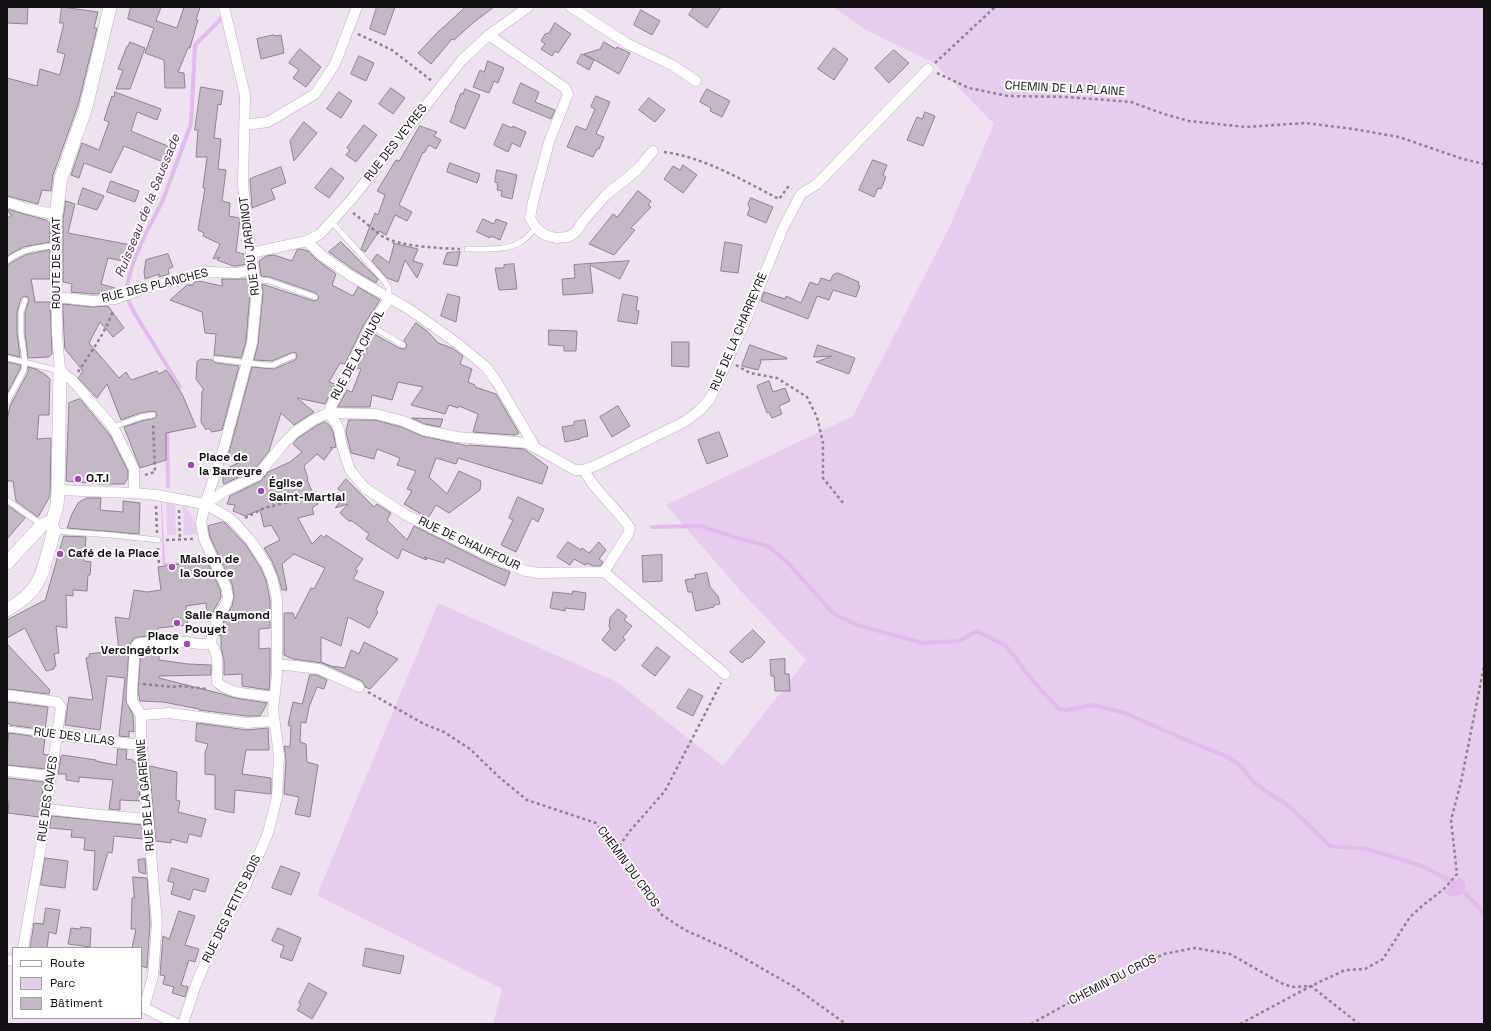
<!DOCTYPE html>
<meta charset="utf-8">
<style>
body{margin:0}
#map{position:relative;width:1491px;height:1031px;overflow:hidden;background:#eee2f0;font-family:"Space Grotesk",sans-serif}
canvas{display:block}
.frame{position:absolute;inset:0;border:8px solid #141015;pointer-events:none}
.legend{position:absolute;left:12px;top:947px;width:130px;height:72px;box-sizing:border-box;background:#fff;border:1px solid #a19fa1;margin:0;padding:5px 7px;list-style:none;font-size:12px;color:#141015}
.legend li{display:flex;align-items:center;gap:8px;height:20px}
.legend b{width:20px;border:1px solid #a19fa1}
</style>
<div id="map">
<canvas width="1491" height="1031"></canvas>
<div class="frame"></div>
<ul class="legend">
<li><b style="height:5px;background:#fff"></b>Route</li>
<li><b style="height:11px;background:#e7cded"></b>Parc</li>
<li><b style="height:11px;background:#c4b8c6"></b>Bâtiment</li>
</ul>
</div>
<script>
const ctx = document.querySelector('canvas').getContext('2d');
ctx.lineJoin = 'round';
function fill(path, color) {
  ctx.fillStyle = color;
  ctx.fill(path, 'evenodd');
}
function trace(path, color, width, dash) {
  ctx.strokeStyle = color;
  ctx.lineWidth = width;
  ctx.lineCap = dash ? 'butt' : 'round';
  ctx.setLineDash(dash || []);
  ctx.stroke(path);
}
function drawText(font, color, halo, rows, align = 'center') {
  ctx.font = font + ' "Space Grotesk",sans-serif';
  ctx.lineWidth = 4;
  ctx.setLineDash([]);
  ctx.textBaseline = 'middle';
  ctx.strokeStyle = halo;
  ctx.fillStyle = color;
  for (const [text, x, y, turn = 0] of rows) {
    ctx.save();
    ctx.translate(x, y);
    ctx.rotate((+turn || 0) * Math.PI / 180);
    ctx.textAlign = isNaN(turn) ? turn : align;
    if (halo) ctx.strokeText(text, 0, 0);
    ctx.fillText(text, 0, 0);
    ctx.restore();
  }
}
fill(new Path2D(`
 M833,7H1484V1024H493L502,989L317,895L438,603L617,682L723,766L806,660L738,588L666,505L853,416L949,228L994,124L934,63L866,30Z
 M166,503H175L176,535H167Z
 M183,505L190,512L200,534L184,535Z`), '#e7cded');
fill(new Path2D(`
 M162,503L165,563L179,562V564L163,566L161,504Z
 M1460,877L1466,884L1464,893L1454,897L1444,893Z`), '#e2baeb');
trace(new Path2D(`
 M180,387L135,314L129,302L127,285L133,263L146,233L163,200L191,124L195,45L218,22L229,7
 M167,428L168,486
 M652,527L701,526L734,537L768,546L788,563L834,614L857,625L923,643L959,641L977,631L1006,646L1033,681L1059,709L1067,710L1093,705L1125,713L1193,743L1228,757L1241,766L1254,783L1290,807L1330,846L1367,849L1422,866L1453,882L1475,903L1484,914`), '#e2baeb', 4);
const building = new Path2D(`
 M7,7H28L27,24L7,23Z
 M62,7L98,12L94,28H97L78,105L53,175L51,191L42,190L38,204L7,196V78L37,86L40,69L60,75L65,54L57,52L64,23H60Z
 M131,7H161L156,21L177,28L184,7H200L196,20H198L190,48H188L178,72L184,73L185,88H165L164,60L145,53L154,28L128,19Z
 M377,7H395L385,35L370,29Z
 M466,7H494L474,22L454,40L452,39L431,64L418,53L437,33Z
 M694,7H721L707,28L689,15Z
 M641,10L660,21L652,35L634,25Z
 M555,23L571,34L558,53L555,51L552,56L541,49L545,44L541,41L545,34L549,33Z
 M274,35L275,36L281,35L284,53L261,59L257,39Z
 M130,42L145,48L130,89H116L123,70L118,69L127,46H128Z
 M604,42L616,49L617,47L630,53L619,74L584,54L600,49Z
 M834,48L848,59L834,80L818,69Z
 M300,49L321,67L306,87L293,78L299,70L289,63Z
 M894,50L909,63L889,83L875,68Z
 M582,54L594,60L589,70L577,63Z
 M359,56L374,63L366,81L351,74Z
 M488,61L504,68L498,83L494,81L489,93L473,87L480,70L484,72Z
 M521,83L539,92L535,102L555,110L551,119L513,103Z
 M201,87L223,91L221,105L218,104L214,138L221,139L218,169L226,170L222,201L230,203L229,216L240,218L236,252L244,254L246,264L237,266H233L217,260L220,257L213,259L220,244L203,236L204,233L198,230L205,188H203L207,157H196L198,130H195Z
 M391,88L405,98L393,114L379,104Z
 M465,89L480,95L465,129L450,122L456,107H455L461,93L463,94Z
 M707,89L730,101L722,117L710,111L711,108L700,102Z
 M115,92L161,109L157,120L137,112L131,131L170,147L163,162L124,146L111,173L84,163L79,178L71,175L82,143L99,150L109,122L104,120L112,96L114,97Z
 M339,92L352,101L341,118L327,109Z
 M596,96L610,102L596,134L604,137L599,149H597L593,157L567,147L576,126L586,130L595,109L591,107Z
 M649,98L665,110L655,122L639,110Z
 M925,112L935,116L923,146L907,140L917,117L922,119Z
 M304,122L317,133L294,161L290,141Z
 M503,124L512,128L513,126L526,132L520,147L512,143L508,152L494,145Z
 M364,125L377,135L356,162L346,155L350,150L347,148Z
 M420,126L437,132L434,136L441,140L436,149L429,145L424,153L423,152L399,205L412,212L407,221L395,215L386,235L379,231L365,252L361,249L375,213L378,215L385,195L377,191L396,160L399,161Z
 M873,160L887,165L883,175L886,177L881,189L878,188L874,197L859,190Z
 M450,163L480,174L477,183L447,172Z
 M683,165L697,175L683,193L664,179L673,166L680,170Z
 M281,167L286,183L271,189L275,199L252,208L250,179Z
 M331,168L344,178L329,198L315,188Z
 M497,170L517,175L512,199L501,196L502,191L497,190L498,185H497L498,183L495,182Z
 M111,181L139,191L135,202L107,192Z
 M83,188L104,196L97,210L78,204Z
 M638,191L651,201L648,205L651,207L631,228L635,230L614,255L589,244L613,214L617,217Z
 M751,198L773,207L766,223L747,215L750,208L748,205Z
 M66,201L75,204L68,233L131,245L128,262L108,258L101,284L115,288L113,293L93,294L71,292L72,284L63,282V220Z
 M7,209L46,220L50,223V242L23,247L7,256V218L11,216Z
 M483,219L494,224L496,219L507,223L500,240L491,236L490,238L477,232Z
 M341,242L378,279L376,283L354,270L329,252Z
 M725,242L742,245L738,273L721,271Z
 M393,243L418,249L413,261L423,264L417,278L405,260L398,282L387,278L372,261L377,254L389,263L394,245Z
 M301,249L308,251L317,260L336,274L332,285L353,296L358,287L380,300L363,326L345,364L340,363L329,382L335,384L325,404L297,398L314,412L294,425L281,413L269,451L254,470L224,484L223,483V470L245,460L228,456L252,367L274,369L295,360L297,357L296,353L293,352L272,361L254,360L258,344L263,293L262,284L314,301L317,300L319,298L316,293L270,277L261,276L259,261L266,256L274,255L292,261L297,250Z
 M50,250V279H31L35,302H50L52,354L49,357L28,358L25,333V313L29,300L28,297L25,296L21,298L17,312V333L20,357L7,354V265L25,255Z
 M460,252L457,266L443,264L447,253Z
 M168,254L173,267L168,269L169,274L159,277V274L145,279L144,272L146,260Z
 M629,261L620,279L590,265L593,293L563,295L562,279L575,278L574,265Z
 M514,264L517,289L499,290L495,268H504V265Z
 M838,273L859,282L858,285L860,286L856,297L833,290L829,300L817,296L808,319L761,301L764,292L785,299L786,296L801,303L810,282L818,285L821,278L830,281L833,275Z
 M222,279H248L250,292L246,342L241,358L216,355L214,356L216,334L205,333L202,312L170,300L187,285H193L194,282L199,281L222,286Z
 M448,294L460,297L456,322L441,316Z
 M623,294L638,297L636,310L639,311L637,324L618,321Z
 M63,304L92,307L108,306L124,328L113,337L100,322L89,343L119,378L126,372L131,380L157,371L159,374L166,370L172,378L183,396L196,427L166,433V460L140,468L124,427L142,421L155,418L157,415L156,412L152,411L140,413L121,420L107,384L97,398L78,378L83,371L65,349Z
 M416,323L427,331L438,343L452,348L463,356L460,364L472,369L468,382L475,385V387L496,394L519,433L515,435L473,432L478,414L459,406L458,408L449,405L445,414L411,405L423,387L398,382L392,400L372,395L370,407H338L347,390L352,392L361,369L357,368L374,334L399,348L405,349L407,345L404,341Z
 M549,330L577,331L576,351H564V346L549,345Z
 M672,342H689V367L672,366Z
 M750,345L787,358V359L760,360L761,362L758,370L742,366Z
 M818,345L855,358L849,374L816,362L832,356L814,357Z
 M201,359L212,360L216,363L239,366L222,430L212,432L208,428L206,430L201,422L202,391L204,390L196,379L197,362Z
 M7,362L21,365L20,369L8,392Z
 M28,367L36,369L47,376L50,379L49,415H39L37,439L51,438L50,496L38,517L16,501L13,481H7V421L10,406L28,372Z
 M769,381L773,392L785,388L790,401L779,406L782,414L772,418L769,412L767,413L757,386Z
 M80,399L110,435L128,471V478L124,484H101L66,481L69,403Z
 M618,406L630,426L612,437L600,417Z
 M412,418L443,419L440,427L425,424Z
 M349,420H375L401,427L422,436L468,446L469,445L524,449L548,467L542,484L458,458L456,464L436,458L429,477L447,494L459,471L481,481L480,490L449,513L436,505L428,518L404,504L412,491L407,489L416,471L397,465L400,458L377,449L374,459L351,453L346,432Z
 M585,420L588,436L580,438V439L565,442L562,427L574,425V422Z
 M325,422L330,426L333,432L336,447L333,448L330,447L332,449L324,460L317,454L304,466L308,479L307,480L318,504L312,508L314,514L298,518L312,544L321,535L325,538L326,535L363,559L355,570L358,571L353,579L384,592L376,610L378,612L369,628L348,617L341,646L321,637V662L331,666L345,668L351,650L359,654L364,642L398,659L370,689L365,687L364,684L362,681L322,663L293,659L284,655V613H293L295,619L311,588L314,589L325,568L294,554L282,564L287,590H282L278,576L272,561L264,548L280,540L271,525L264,527L260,510L245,516L233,511L235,505L227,504L230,496L261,481L268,472L290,462L302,452L293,444L298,438L316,426Z
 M719,432L728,456L707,464L698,440Z
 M346,479L374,507L377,504L391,513L387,520L407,540L414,526L490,564L510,572L505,586L446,558L444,563L424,557L427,559L426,560L402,549L398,559L366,539L369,534L351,520L350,522L340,513L348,504L335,508L346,495L338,489Z
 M518,497L544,509L538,522L532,518L516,552L501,545L513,520L509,518Z
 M87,498H101L100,510L123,512V501L140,503L139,534L67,528L72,514L78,503Z
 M7,505L25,518L7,539Z
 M224,522L246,545L260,567L266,580L270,600V628L259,629V649L270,648V674L269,690L242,686V674L224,675V660L221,648V635L219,636L225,618L232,606L234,596L232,584L210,537L208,526Z
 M64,536L86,537L84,561L91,562L90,575H88L87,591L73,590V596L66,595L67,628L56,626L59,653L54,654L56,666L54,667V669L46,671L25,628L7,638V620L45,600Z
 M568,542L581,550L582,548L589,553L599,542L606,550L599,559L603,562L600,566H593L587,563L586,565L583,564L574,559L570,565L557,557Z
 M662,555V581L643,582L642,556Z
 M206,559L220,589L221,597L212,614H207L206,603L186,606L188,625L158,628V635L138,637L134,638L129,646L126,701L133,715L134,732L129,731V737L119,736L125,678L107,676L100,730L65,725L69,697L93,700L86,658L90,657L89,654L119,650L115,617L129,619L134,590L147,592L161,590L158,567L189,563Z
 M707,573L710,587L718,596L720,604L714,605V607L696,611L692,592H688L685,580L696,578L695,575Z
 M573,591L586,593L584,610L565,608V611L550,608L553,592L572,594Z
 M618,609L627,616L624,620L632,626L623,637L625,640L615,651L602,640L611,628L609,627L610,618Z
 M753,630L765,642L749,659L747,658L742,663L730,652Z
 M7,644L50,690L49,694L7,689Z
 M657,647L670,657L655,676L642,666Z
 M159,648V660L188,664L211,665V675L159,676V678L222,694L235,698L267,703L263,711L260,716H247L199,710V709L163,702L140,701L138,691L141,650Z
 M785,659V674H789L790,691H775L774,676H771L770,660Z
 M310,675H317L327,680L324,689L317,687L309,707L306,723L301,722L300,742L306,744L307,762L318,765L310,817L295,814L299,797L284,794L286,760L284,746L290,747L291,726L288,725L293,702L302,704Z
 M689,689L703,696L693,716L677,708Z
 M7,702L48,707L45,730L10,725V724L7,723Z
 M197,723L247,730L268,728L269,750H246L242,774L271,778V794L235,790L234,813L215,809V775L205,774V753L208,744L196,741Z
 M9,733L45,738L43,754L48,755L46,769L7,765Z
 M118,749L127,750L126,759L133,760V762L137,763L140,801L120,800V810L109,809L113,780L79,777V782L66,780V774H58L61,756L62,755L96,760V761L116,765Z
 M150,766L177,772L176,800L180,801L178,812L206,819L201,837L189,834L187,843L171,839V843L156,841Z
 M7,778L44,782L39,817L8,813L9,802L7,801Z
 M52,816L142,825L143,839L114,836L112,853L108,852L97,890H93L95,851L84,850L85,838L71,837L72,830L50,828Z
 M45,858L68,861L65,888L41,885Z
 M145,859L146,874L139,872L138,860Z
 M281,866L300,873L291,895L272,888Z
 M172,868L209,879L205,892L193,889L190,900L171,894L174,883L168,881Z
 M133,877L147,878L150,923L147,968L141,966V948H132L136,929H131L132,898H134Z
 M46,908L60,910L56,934L49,932L47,948H30L34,923L43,924Z
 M179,911L195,916L185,945L199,949L195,962L189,960L181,985L188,987L185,997L172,993L174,987L163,984L165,976L160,975L163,936L169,939Z
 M81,927L91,928L90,947L68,944L71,928L80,929Z
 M278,928L301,938L292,961L280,957L284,946L272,941Z
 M366,948L404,956L400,974L363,966Z
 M309,983L327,993L312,1019L297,1010L301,1004L299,1003Z`);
fill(building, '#c4b8c6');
trace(building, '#8d828f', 1);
const service = new Path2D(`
 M332,222L382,278L389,288V297
 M467,249C482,249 510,251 522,241C527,238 532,232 536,228
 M7,261C21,249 38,247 56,246
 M256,279L269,281L315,297
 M371,326L403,345
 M7,358L60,371
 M216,359L266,365H273L293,356
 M7,402L24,370L25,362L21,333V312L25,300
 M113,427L141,417L153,415
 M7,500L42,525
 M55,531L111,535L158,540
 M191,615L217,620
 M7,729L57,735`);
const minor = new Path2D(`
 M571,7L628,44L672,65L696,81
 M489,35L565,88L568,94L549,142L533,202L530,218L536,228L545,235L556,238L568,237L576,232L584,220L606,195L637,170L653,151
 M244,125L268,122L315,94L335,64L357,7
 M7,202L25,208L56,215L57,334L60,371L72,380L113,427L134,469V493L58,490
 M307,241L321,255L351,276L409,309L457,343L486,367L498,384L535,447
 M251,253L307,241L320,234L351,200L462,60L489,35L528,7
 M56,297L93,301L105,300L115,299L152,286L207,272L238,273L254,269
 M389,299L369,329L328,413L336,423L339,430L342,446L350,470L365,488L406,515L493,558L526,571L539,573L604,572L725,674
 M584,470C595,492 616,507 630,528L628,534L604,572
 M134,493L156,495L205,504L228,517L235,523L251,541L266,564L272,578L277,599V674L273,710L279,755L277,797L268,833L245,887L218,932L195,987L183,1024
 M205,504L225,491L258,475L285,442L294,433L313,420L328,413L376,414L403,421L423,430L457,437L527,443L575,470H584L597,465L684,422L699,411L710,399L747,318L783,228L801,194L817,184L928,69
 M210,643C220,653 217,668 217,682C230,695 256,694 274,697
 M277,664L319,669L359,687
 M7,695L57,702L61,707L41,846L23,948
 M141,715L132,701V691L135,647L139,643C154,642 170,641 186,642C195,643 201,646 210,643L219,615L226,604L228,597L226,587L204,539L201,523L205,504L224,447L252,343L257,292L248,235L243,185L245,95L224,7
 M57,735L141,745
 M7,771L51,776
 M46,809L100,815L148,819
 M7,960L13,961
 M141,1006L176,1024
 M144,1008L153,976L157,923L141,736V715L169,713L247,723L274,721`);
const tertiary = new Path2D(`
 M56,215L61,178L86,107L110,7
 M51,525L57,506L58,490L60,371
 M7,563L42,525L47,523L51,525
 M7,610C17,604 30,595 36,585C45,571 49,547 54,531L51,525`);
trace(service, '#bbb0be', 6);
trace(minor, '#bbb0be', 11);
trace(tertiary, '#bbb0be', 14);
trace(new Path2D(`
 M358,34L392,50L432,81
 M935,63L995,7
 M937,73L969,88L1008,96L1068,97L1131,102L1164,114L1189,121L1246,127L1305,123L1353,129L1399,137L1463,159L1484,164
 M664,152C704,157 744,181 779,199L788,187L792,189
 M353,213C363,220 372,229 382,236C400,247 439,248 460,249
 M736,365L750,373L777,378L807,397L817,417L823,443V478L844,504
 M78,372C91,352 105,333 113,311
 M145,475L155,472L153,423
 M156,506L157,533
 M179,510L180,540
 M245,518L264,508L292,501
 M166,540L193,539
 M158,548L159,565
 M143,684L173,687L180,686L208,689
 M368,692L424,724L444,732L470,749L500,778L527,800L596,823L662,915L685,930L730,950L796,988L846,1024
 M616,851L629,832L665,791L721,683
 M1031,1024L1119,975L1164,954L1194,948L1230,954L1281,983L1292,987L1311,986L1359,1024
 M1240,1024L1311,986L1345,970L1365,969L1383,959L1410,917L1422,906L1445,888L1457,874L1451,820L1461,782L1484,666`), '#8c838d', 2.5, [3, 3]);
trace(service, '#fff', 5);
trace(minor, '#fff', 10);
trace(tertiary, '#fff', 13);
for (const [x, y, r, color] of [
 [191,465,4,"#a148b5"],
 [78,479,4,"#a148b5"],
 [261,491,4,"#a148b5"],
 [60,554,4,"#a148b5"],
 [172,567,4,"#a148b5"],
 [177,623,4,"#a148b5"],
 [187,644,4,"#a148b5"]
]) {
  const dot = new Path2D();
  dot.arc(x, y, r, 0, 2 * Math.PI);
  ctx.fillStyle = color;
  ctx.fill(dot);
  trace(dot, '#fff', 1.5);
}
drawText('12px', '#141015', '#fff', [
 ["CHEMIN DE LA PLAINE",1065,89,3],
 ["RUE DES VEYRES",396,143,-52],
 ["RUE DU JARDINOT",250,246,-97],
 ["ROUTE DE SAYAT",57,263,-90],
 ["RUE DES PLANCHES",155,286,-14],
 ["RUE DE LA CHARREYRE",739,332,-67],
 ["RUE DE LA CHIJOL",358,355,-62],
 ["RUE DE CHAUFFOUR",469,544,25],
 ["RUE DES LILAS",74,737,7],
 ["RUE DE LA GARENNE",146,795,-95],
 ["RUE DES CAVES",48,799,-82],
 ["CHEMIN DU CROS",628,867,54],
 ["RUE DES PETITS BOIS",232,909,-64],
 ["CHEMIN DU CROS",1113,980,-27]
]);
drawText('bold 12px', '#141015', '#fff', [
 ["Place de",199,458],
 ["la Barreyre",199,472],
 ["O.T.I",86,479],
 ["Église",269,484],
 ["Saint-Martial",269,498],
 ["Café de la Place",68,554],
 ["Maison de",180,560],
 ["la Source",180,574],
 ["Salle Raymond",185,616],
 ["Pouyet",185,630],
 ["Place",179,637,"right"],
 ["Vercingétorix",179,651,"right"]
], 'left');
drawText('italic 13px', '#572762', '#fff', [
 ["Ruisseau de la Saussade",148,206,-68]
]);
</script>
